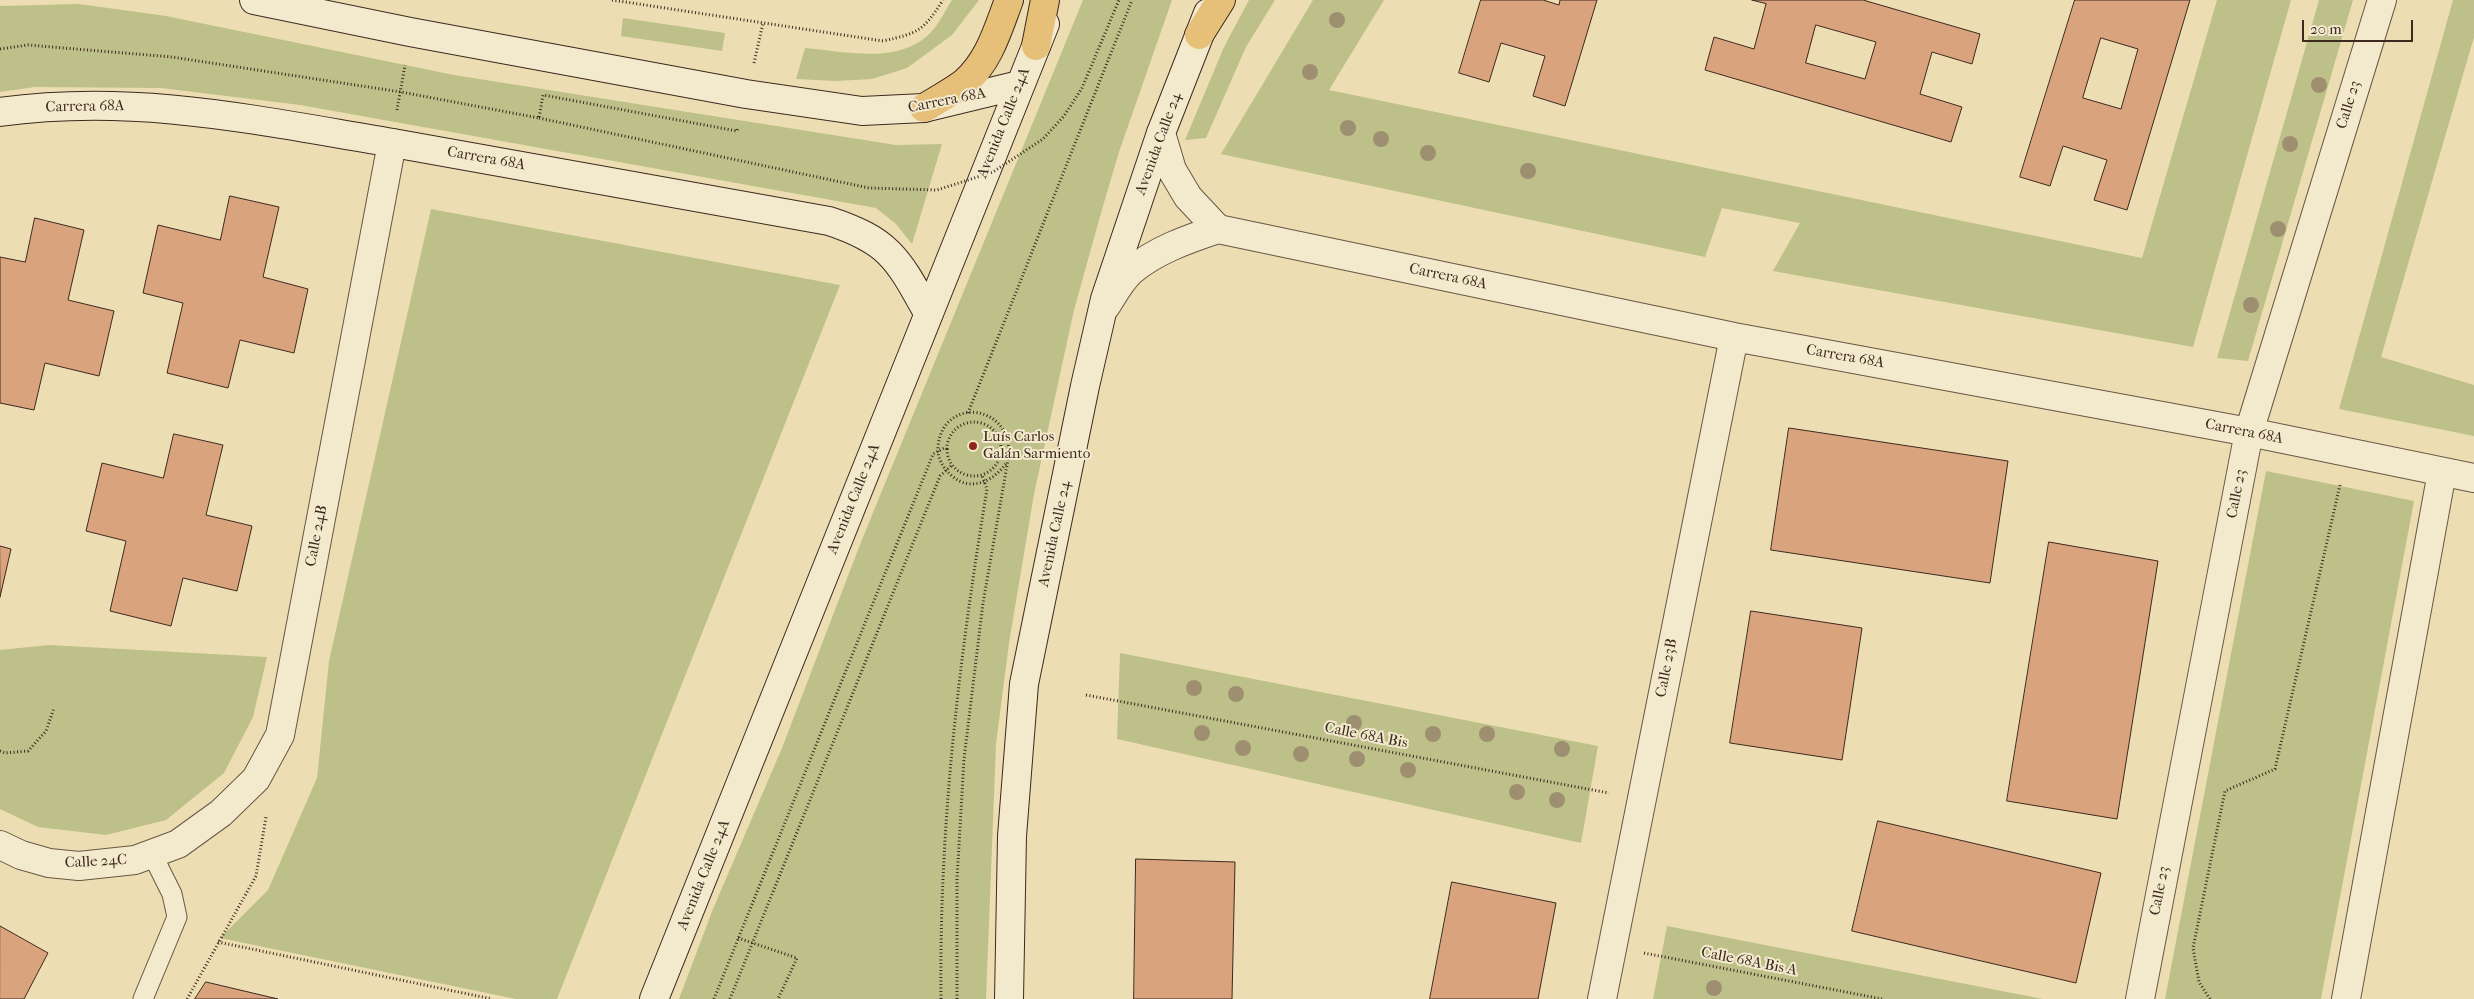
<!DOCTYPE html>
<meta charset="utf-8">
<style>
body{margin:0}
#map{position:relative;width:2474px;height:999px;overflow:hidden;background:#ecdeb2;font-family:"IM FELL French Canon",serif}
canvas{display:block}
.scale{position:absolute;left:2302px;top:20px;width:111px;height:22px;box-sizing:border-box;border:2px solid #3e2920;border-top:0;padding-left:6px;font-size:15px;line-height:18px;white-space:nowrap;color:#3e2920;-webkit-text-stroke:4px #f3eacd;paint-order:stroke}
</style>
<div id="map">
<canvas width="2474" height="999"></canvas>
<div class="scale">20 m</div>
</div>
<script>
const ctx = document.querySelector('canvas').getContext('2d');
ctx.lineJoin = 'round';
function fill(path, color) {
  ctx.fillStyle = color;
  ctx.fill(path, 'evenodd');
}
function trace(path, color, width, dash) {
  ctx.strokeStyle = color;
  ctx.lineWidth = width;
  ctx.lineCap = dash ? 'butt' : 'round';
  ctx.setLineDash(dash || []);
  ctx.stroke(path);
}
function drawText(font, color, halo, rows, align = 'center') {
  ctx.font = font + ' "IM FELL French Canon",serif';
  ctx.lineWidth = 4;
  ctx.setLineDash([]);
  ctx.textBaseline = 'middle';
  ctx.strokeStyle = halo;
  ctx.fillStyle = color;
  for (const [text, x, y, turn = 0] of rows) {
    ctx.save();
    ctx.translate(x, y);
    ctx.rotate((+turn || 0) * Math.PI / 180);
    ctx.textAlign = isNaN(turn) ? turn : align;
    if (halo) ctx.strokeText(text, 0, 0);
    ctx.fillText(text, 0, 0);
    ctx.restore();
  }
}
fill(new Path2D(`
 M952,0H979L952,35L907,68L872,79L836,81L796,79L805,48C842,51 889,63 922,40C935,32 944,13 952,0Z
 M1083,0H1172L1119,152L1103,206L1074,310L1034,494L1009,643L996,744L986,999H679L713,909L782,748L861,542Z
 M1249,0H1275L1246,47L1206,138L1185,140L1224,47Z
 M1313,0H1384L1329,90L2142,258L2217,0H2291L2193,347L1773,271L1800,223L1722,208L1705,257L1221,154Z
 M2319,0H2353L2248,361L2217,358Z
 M2453,0H2474V37L2381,357L2474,385V436L2339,409Z
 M79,4L166,16L454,75L896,145L942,144L912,244L896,224L876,208L300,105L161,88L35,87L0,92V6Z
 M623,18L725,33L722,51L621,36Z
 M431,209L840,285L557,999H516L220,938L268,890L317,778L329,661Z
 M2266,471L2414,501L2321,999H2165Z
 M49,645L267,657L253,717L224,773L166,820L106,835L38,827L0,809V650Z
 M1120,653L1598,746L1581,843L1117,739Z
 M1667,926L2043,999H1653Z`), '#bdc088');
const building = new Path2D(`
 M1481,0H1543L1559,5L1560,0H1597L1565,106L1533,96L1545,56L1501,43L1489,82L1459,73Z
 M1752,0H1863L1980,34L1972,64L1932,52L1920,94L1962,107L1951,142L1705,70L1714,37L1754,49L1766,4ZM1816,25L1876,42L1865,79L1806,63Z
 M2075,0H2190L2127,210L2094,200L2107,160L2063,146L2050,186L2020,177ZM2101,38L2138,49L2121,109L2083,98Z
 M230,196L279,207L263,277L308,289L294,353L240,340L228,388L167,373L183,303L143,293L158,225L220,240Z
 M35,218L84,230L68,300L114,311L99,376L45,363L34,410L0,403V257L25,262Z
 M1789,428L2008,461L1990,583L1771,550Z
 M174,434L223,445L206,515L252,526L237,591L183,578L171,626L110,611L126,541L86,531L102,463L163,478Z
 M2049,542L2158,561L2117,819L2007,801Z
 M0,546L11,549L0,597Z
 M1751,611L1862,628L1842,760L1730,743Z
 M1878,821L2101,873L2076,983L1852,931Z
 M1136,859L1235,862L1232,999H1134Z
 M1452,882L1556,903L1538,999H1430Z
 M0,926L48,953L24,999H0Z
 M206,982L278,999H195Z`);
fill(building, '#d9a37d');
trace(building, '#3e2920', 1);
const lane = new Path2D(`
 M143,999L177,917L172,894L152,854`);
const street = new Path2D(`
 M1161,133L1172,170L1188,197L1218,229
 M1106,306C1113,295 1121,280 1131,271C1156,250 1188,239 1218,229L1734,337L2249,432L2474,478
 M0,845L21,855L49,863L79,866L135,860L178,844L221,813L256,779L280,735L392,143
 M1602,999L1734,337
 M2140,999L2249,432L2382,0
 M2346,999L2442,472`);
const secondary = new Path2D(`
 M254,0L410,32L746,94L862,111L924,108L1019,85
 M0,112C136,93 260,121 393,143C538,168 683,194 829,221C890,241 898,259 928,313
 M654,999L1045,24
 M1009,999L1012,836L1024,684L1085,386L1105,299L1161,133L1208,13`);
const primary = new Path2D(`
 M1199,35L1221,0
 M1036,46L1045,0
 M924,108C937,100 952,92 964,83C989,62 998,29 1009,0`);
trace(lane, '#6a5644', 21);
trace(street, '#6a5644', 30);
trace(secondary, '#3e2920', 30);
trace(primary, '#3e2920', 30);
trace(new Path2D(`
 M612,0L883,41C919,33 923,31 943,0
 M0,49L28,45L172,57L401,92L539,118L543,95L737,131L738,127
 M754,63L763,23
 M397,110L405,65
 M968,413L1132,0
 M947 449a27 27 0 1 1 54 0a27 27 0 1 1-54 0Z
 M1086,695L1609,793
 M0,751L5,753L28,751L46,731L54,708
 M738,938L797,958L778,999
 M218,942L492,999
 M1644,953L1882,999
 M187,999L256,876L266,817
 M714,999L933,454L946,447
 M730,999L940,476L952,465
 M941,999C939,826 959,659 987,489L982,475
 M957,999V879L964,759L983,603L1009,454C1010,403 943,397 938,446C937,458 943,468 952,476C972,493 995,480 1007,462
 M2210,999L2199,982L2193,948L2225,791L2275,769L2340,485`), '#3e2920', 3, [1, 2.5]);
trace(lane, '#f3eacd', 19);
trace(street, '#f3eacd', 28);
trace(secondary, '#f3eacd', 28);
trace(primary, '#e6bf79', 28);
trace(new Path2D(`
 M539,118L869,188L937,190L993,172L1043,139L1064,116L1082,88L1119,0`), '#3e2920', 3, [1, 2.5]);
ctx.fillStyle = '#9e8f70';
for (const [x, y] of [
 [1337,20],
 [1310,72],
 [2319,85],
 [1348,128],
 [1381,139],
 [2290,144],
 [1428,153],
 [1528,171],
 [2278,229],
 [2251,305],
 [1194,688],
 [1236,694],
 [1354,723],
 [1202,733],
 [1433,734],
 [1487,734],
 [1243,748],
 [1562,749],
 [1301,754],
 [1357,759],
 [1408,770],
 [1517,792],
 [1557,800],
 [1714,988]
]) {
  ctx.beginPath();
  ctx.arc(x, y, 8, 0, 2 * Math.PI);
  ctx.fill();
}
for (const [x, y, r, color] of [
 [973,446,5,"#8f2418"]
]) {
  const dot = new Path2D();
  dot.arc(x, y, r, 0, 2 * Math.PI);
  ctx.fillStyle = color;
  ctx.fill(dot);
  trace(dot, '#f3eacd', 2);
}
drawText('15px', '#3e2920', '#f3eacd', [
 ["Carrera 68A",947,101,-11],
 ["Calle 23",2349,105,-73],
 ["Carrera 68A",85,107,-1],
 ["Avenida Calle 24A",1004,123,-68],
 ["Avenida Calle 24",1159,144,-70],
 ["Carrera 68A",486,159,10],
 ["Carrera 68A",1448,277,12],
 ["Carrera 68A",1845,357,10],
 ["Carrera 68A",2244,432,11],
 ["Calle 23",2237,494,-79],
 ["Avenida Calle 24A",854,499,-68],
 ["Avenida Calle 24",1055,534,-78],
 ["Calle 24B",317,536,-79],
 ["Calle 23B",1667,668,-79],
 ["Calle 68A Bis",1366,736,11],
 ["Calle 24C",96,862,-3],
 ["Avenida Calle 24A",704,875,-68],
 ["Calle 23",2160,891,-79],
 ["Calle 68A Bis A",1749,962,11]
]);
drawText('15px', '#3e2920', '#f3eacd', [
 ["Luís Carlos",983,437],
 ["Galán Sarmiento",983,454]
], 'left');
</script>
